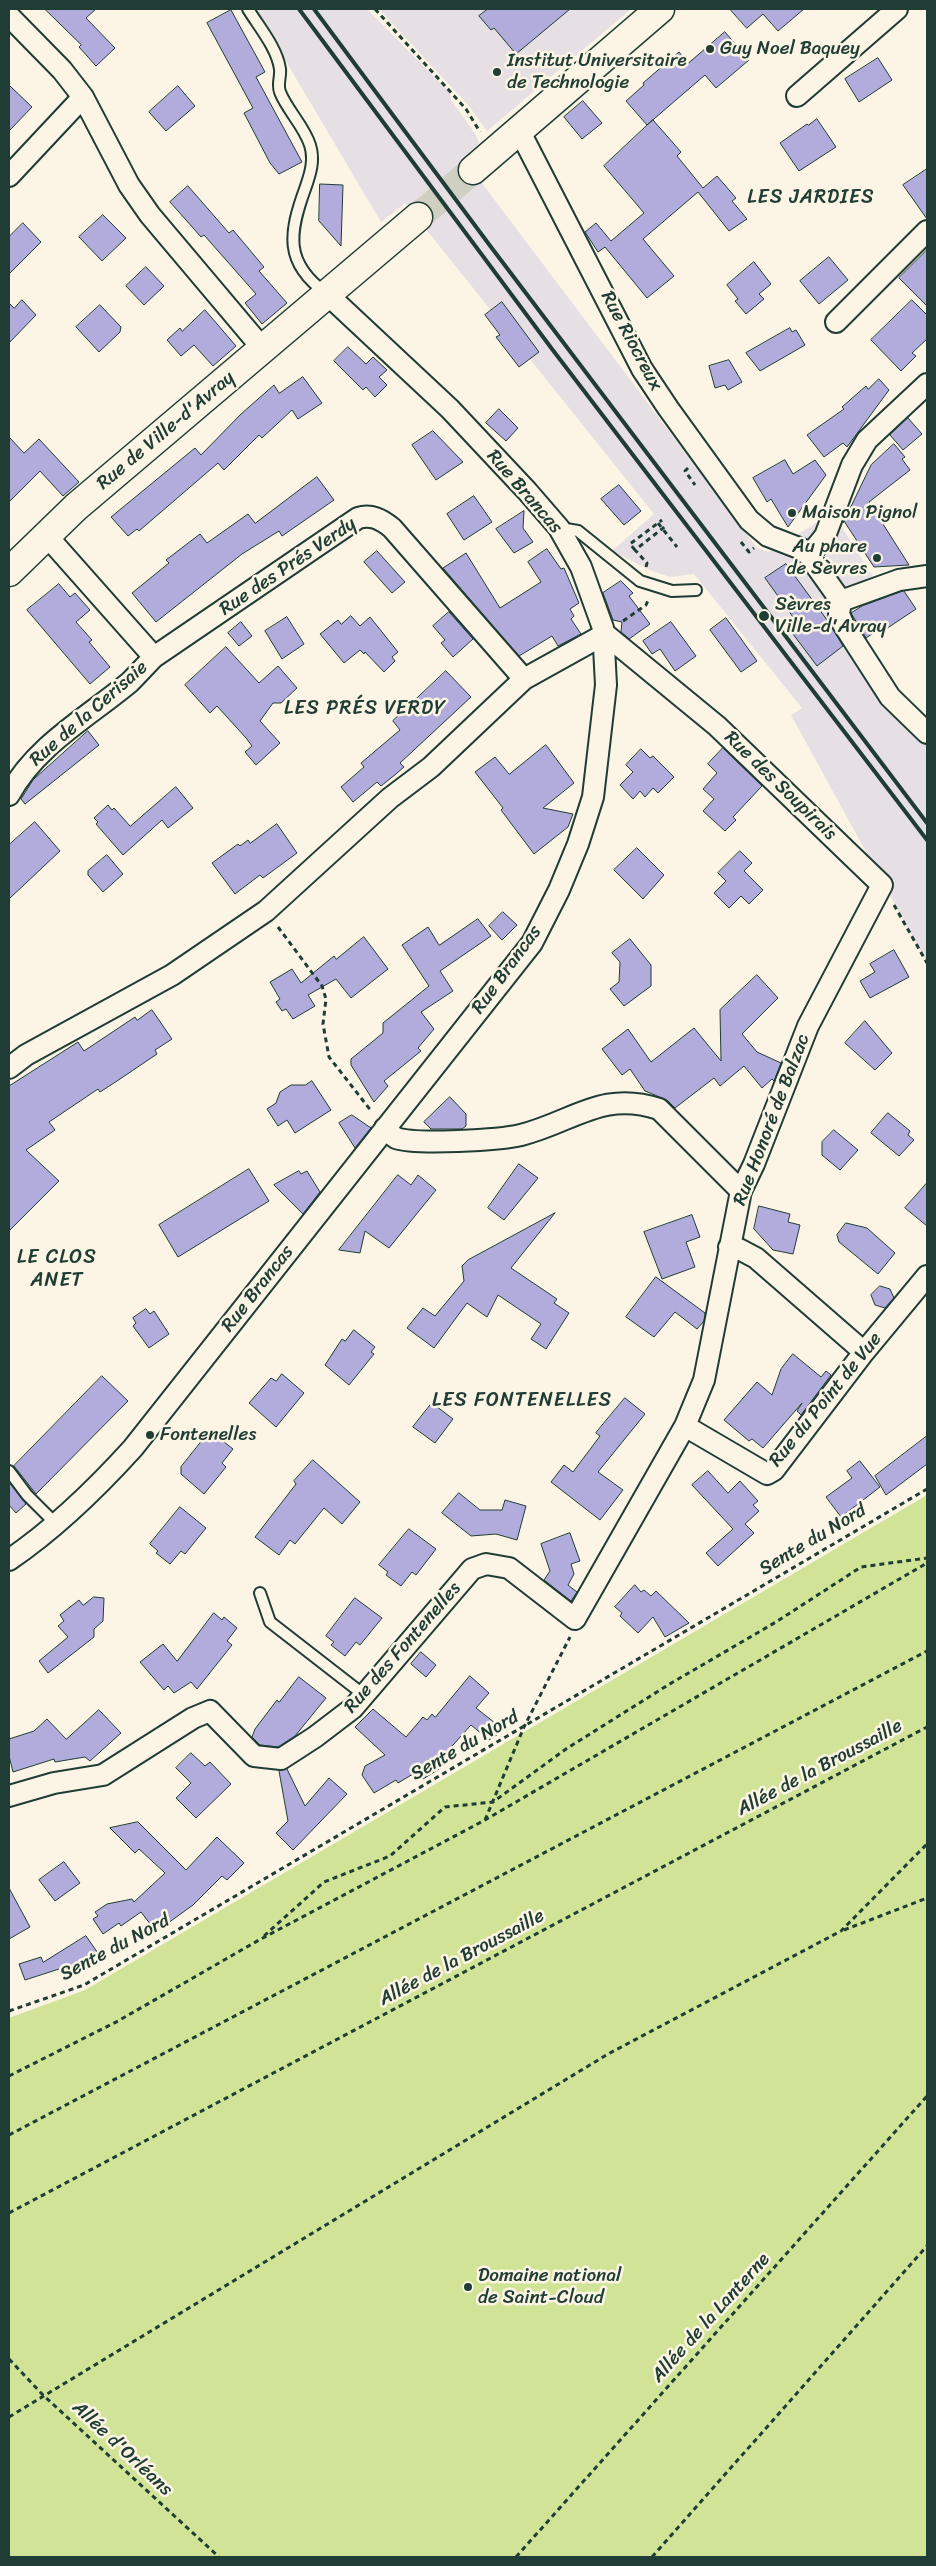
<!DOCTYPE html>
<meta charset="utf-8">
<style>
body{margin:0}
#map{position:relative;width:936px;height:2566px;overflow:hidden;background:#fcf5e5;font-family:Sriracha,sans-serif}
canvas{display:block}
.frame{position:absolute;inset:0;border:10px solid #1f3d34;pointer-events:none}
</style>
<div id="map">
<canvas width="936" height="2566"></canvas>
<div class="frame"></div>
</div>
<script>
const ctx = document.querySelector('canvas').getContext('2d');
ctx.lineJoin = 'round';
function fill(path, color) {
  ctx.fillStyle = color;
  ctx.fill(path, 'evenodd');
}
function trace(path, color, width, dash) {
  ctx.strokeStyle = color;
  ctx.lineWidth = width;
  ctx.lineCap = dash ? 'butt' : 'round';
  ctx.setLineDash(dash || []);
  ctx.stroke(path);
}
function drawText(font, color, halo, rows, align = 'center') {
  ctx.font = font + ' Sriracha,sans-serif';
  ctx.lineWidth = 5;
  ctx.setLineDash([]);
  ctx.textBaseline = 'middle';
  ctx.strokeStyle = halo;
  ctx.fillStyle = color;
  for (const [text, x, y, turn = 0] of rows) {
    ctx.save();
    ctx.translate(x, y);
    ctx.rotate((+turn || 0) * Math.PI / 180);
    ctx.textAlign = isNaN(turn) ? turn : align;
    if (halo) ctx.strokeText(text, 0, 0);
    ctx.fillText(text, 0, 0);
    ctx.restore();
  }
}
fill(new Path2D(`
 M255,9H367L450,93L451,100L476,135L479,143L463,158L757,548L768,552L833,513L880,588L839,614L927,741V963L791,715L802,708L694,574L670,577L652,571L612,551L654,514L405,203L381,222Z
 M379,9H631L487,131L468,105Z`), '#e6dfe3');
fill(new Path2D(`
 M927,1495V2557H9V2018L85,1990Z`), '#d1e397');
const building = new Path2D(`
 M45,9H96L86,18L115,48L96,66L79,47L81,45Z
 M488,9H570L516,54L494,28L491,30L479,16Z
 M730,9H804L778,31L763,14L747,28Z
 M231,10L265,72L256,77L302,162L279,174L270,163L244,113L253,108L207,23Z
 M725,32L749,60L716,88L705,75L647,125L626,101L644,85L643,83L679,52L688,63Z
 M878,58L892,80L859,102L845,79Z
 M9,85L32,107L9,131Z
 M178,86L195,106L166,131L149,112Z
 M583,101L602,123L582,139L564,117Z
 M817,119L836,147L799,171L780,143L807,124L808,125Z
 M653,120L681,152L677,156L703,188L717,176L736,198L732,201L747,219L729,231L698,192L643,239L674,276L647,298L605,247L598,252L585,232L596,223L611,241L644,213L604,166Z
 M927,169V219L903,185Z
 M320,184L343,185L341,246L319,221Z
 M188,186L229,233L233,230L264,267L259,271L287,303L262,324L245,303L256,294L204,235L201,237L170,202Z
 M103,215L126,238L102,261L79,237Z
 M23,223L41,242L9,274V237Z
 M927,250V306L899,278Z
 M829,257L848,280L819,304L800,281Z
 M754,262L771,284L759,294L764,299L746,314L735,301L738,299L727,285Z
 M146,267L164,286L144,305L126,286Z
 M22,300L36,315L9,343V303L14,308Z
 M912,300L927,315V339L912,353L916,356L901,371L871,340Z
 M502,302L539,352L519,367L496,337L500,335L485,315Z
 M100,305L121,327L120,332L99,352L76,327Z
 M205,310L236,346L213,366L194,345L181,356L167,340L180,328L182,331Z
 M790,328L792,332L796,330L805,345L760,371L746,353Z
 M348,347L366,364L373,357L387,370L379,377L387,385L375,397L366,387L363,390L334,361Z
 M729,360L742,382L728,390L725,385L715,388L709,366Z
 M303,377L322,403L298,419L292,410L262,438L259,435L224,470L218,463L139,531L137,529L128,536L111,517L195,448L201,455L241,414L274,385L279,393Z
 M879,379L889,390L847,447L843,443L824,457L807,435L844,409L842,407L866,386L868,389Z
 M499,409L518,428L506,441L486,423Z
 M908,418L922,434L903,450L890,435Z
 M433,431L463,462L436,480L412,445Z
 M9,437L24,453L39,439L79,482L63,496L40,471L9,502Z
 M894,444L905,457L902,459L910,470L869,502L909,565L874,567L844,521L843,523L871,465Z
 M785,460L793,474L815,460L826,475L788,527L771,499L767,502L753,478Z
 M317,477L334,500L282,536L279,531L242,554L156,622L132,593L169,563L166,560L200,534L207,543L248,514L255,523Z
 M619,485L641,511L624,525L601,499Z
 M474,496L492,522L464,540L447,514Z
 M524,511L523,528L533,542L514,553L496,529Z
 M547,549L561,569L564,568L579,603L570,609L574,616L571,619L581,634L558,646L552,636L519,656L443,568L466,553L500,608L541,582L528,562Z
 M377,551L405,582L392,593L364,562Z
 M786,564L830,624L843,646L817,666L790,630L798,624L765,578Z
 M621,581L633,593L629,596L650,624L629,639L621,632L622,622L613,620L603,593Z
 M59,584L70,597L75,593L90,610L76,622L92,640L89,642L110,667L90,684L27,610Z
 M904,591L916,609L886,629L884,626L866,638L851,613L862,606Z
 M449,612L473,639L453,657L441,643L445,640L433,626Z
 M351,616L360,626L370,617L398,652L392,657L395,661L384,672L365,652L364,654L360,650L344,663L320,634L338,620L341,624Z
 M287,617L304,644L282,659L265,631Z
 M726,618L757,661L741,672L710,630Z
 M241,622L252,636L239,646L228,633Z
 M671,622L696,656L675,671L660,649L652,654L643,641Z
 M226,647L259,683L278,666L297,688L281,703H273L260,721L280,743L256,765L245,752L252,746L246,738L217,706L210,713L185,685Z
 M446,671L471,697L400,763L404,767L396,774L381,786L377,782L353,802L341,787L364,767L361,763L400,730L393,721Z
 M88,731L99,745L25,804L21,799L33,780Z
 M546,745L574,783L543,808L573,814L568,827L534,854L501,810L503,808L475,772L495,757L509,774Z
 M723,748L762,786L733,817L736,820L725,831L703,811L714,799L703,789L717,773L708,764Z
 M641,749L650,758L653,756L674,777L658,793L653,788L645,797L640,791L633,799L620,785L633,772L626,765Z
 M176,787L193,808L168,828L162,820L123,855L96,824L98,822L94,818L108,805L112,810L114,808L130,826Z
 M35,822L60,851L9,899V845Z
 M277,824L297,853L263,878L260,875L235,894L212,863L238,844L240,846L248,840L250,843Z
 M637,848L664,875L643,899L614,870Z
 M740,851L752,863L744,871L763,890L749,904L741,896L729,908L714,893L726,881L718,873Z
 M107,855L123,874L103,892L88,875V871Z
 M503,912L517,925L502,940L489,926Z
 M478,919L491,936L440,971L453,991L421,1012L434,1029L418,1048L421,1051L384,1081L388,1086L374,1102L351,1065V1059L383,1033V1023L429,986L402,945L428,927L439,945Z
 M364,937L388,969L351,998L336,979L308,995L315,1006L293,1019L286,1009L282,1011L276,1002L280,999L270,982L292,969L301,983L334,956L336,959Z
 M630,939L651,965V986L624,1006L610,989L619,982L620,962L612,953Z
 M894,950L909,977L870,998L860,981L875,972L870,964Z
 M757,975L778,998L742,1034L757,1052L781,1063L774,1081L772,1079L762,1088L744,1066L720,1086L714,1078L675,1108L667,1100L645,1091L630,1069L622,1075L602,1049L628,1029L651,1062L694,1028L721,1061L720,1010Z
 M152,1010L172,1039L155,1050L157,1054L117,1081L100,1092L98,1089L49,1122L55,1130L26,1150L59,1181L9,1231V1086L78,1042L84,1051L135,1017L137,1020Z
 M865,1021L892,1053L875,1070L845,1043Z
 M312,1081L331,1110L295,1133L287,1120L278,1126L267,1109L276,1103L280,1092L291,1085H305Z
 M450,1097L466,1114V1126L462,1129H431L424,1122Z
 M888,1113L910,1131L908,1135L914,1140L899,1156L871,1133Z
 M352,1115L371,1128L355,1148L339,1123Z
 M834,1130L858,1150L840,1170L822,1155V1142Z
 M519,1164L538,1178L504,1220L488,1208Z
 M249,1169L269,1201L178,1257L159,1225Z
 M299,1171L301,1174L307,1171L320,1192L303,1214L274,1185Z
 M398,1175L411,1185L418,1175L436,1190L389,1248L365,1231L360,1253L339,1250Z
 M927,1183V1226L905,1208Z
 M759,1206L790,1214L788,1222L800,1225L793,1254L773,1250L754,1229Z
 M555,1213L511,1268L557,1299L554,1303L569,1313L546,1349L531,1339L541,1324L498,1295L487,1317L467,1303L434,1348L407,1328L423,1308L435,1316L464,1281L462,1266L468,1260Z
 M692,1215L700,1237L686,1242L695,1267L662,1279L644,1232Z
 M846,1223L867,1228L895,1253L878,1274L839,1242L837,1235Z
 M656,1277L705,1313L704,1321L697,1329L675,1312L654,1337L626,1317Z
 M880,1286L890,1289L894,1298L885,1308L875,1305L871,1295Z
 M146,1309L150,1314L154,1311L169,1334L149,1348L133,1326L136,1323L133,1318Z
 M354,1330L375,1347L371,1352L374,1354L349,1385L325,1365L342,1339L345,1341Z
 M793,1354L821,1377L826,1371L831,1375L801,1415L797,1411L802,1403L763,1448L752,1439L749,1441L724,1420L757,1382L772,1395L781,1369Z
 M282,1374L304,1393L276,1427L249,1403L271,1378L276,1381Z
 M102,1376L128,1401L36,1494L14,1466Z
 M625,1398L645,1414L598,1472L623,1490L600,1520L551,1482L564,1465L573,1472L600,1436L596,1433Z
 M432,1403L453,1419L435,1443L413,1427Z
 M210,1431L233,1449L222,1463L226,1467L204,1494L181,1474V1467Z
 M927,1436V1464L886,1495L875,1476Z
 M313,1460L360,1502L342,1524L324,1508L295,1544L290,1540L279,1555L255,1537L296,1484L294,1481Z
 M860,1461L880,1487L841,1517L826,1497L852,1478L847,1471Z
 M708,1471L728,1493L740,1481L758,1501L753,1505L759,1511L745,1524L754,1533L718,1566L706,1553L733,1529L692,1485Z
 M9,1482L26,1504L16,1513L9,1505Z
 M459,1493L480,1510H502L505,1500L526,1506L517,1540L496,1534L471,1536L442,1513Z
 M180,1507L206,1528L185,1554L181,1551L170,1564L156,1553L158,1551L150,1544Z
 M409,1529L436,1549L416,1575L412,1572L401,1586L386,1575L388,1572L379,1565Z
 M570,1533L580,1561L571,1564L574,1574L568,1585L577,1592L571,1601L544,1580L550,1571L541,1544Z
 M635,1585L641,1592L644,1590L651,1596L656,1591L689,1623L665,1637L653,1617L638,1633L620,1616L622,1613L615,1607Z
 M94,1597L104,1598L103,1621L94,1629V1637L48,1673L39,1661L68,1637L58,1626L64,1621L60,1615L79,1600L83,1605Z
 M355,1598L382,1618L360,1645L356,1642L345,1656L331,1645L334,1642L326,1636Z
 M214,1613L222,1620L224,1617L237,1628L227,1641L232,1645L197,1689L191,1682L174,1693L168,1686L164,1690L140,1662L163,1644L177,1661Z
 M421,1652L436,1665L426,1677L411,1664Z
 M470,1676L489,1693L476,1708L504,1730L489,1740L471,1725L436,1764L439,1769L423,1779L418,1771L398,1783L396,1780L374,1793L362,1775L365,1766L385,1755L355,1727L373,1709L406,1737L423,1717L427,1720L432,1714L435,1717Z
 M299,1677L326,1698L295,1736L278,1747L260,1745L252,1737L255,1729L277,1700L279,1702Z
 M99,1710L121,1733L90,1761L85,1757L55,1762L54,1759L13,1772L9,1756V1739L34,1731L47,1719L66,1739Z
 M191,1753L205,1766L210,1762L231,1784L196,1818L176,1798L191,1783L176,1768Z
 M287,1769L305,1806L329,1778L347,1794L293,1850L276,1833L288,1821L279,1771Z
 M138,1822L186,1870L217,1837L244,1863L227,1880L222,1876L193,1905L164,1926L163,1923L154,1929L141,1912L121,1926L119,1923L103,1934L93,1919L98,1916L95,1912L107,1904L132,1899L134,1902L165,1873L139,1849L135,1853L110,1828Z
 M64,1862L80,1883L55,1901L39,1880Z
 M9,1888L30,1927L9,1939Z
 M86,1936L100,1956L64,1977L59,1969L25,1980L19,1964L41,1957L43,1962Z`);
fill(building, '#b2acdd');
trace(building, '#1f3d34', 1);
trace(new Path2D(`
 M418,217L473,170`), '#d0d0c2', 28, [28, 14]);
const service = new Path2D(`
 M248,9C259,27 277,48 280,69C281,76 277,85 280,92C287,110 304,126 310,145C315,160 310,175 305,189C289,233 284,263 326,293
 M560,528L578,531L640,581L672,591L696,590
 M9,1471L27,1495L56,1524
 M260,1593L270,1622L364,1695`);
const minor = new Path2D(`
 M9,16L62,70L83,97L129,185L150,215L263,349
 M797,96L897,9
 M519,130L642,369L668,408L749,520L768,536L804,550L809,556L841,601L839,614L843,624L890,697L927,733
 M9,176L83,97
 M836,322L927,231
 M46,535L154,657
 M809,556L825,536L852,465L867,440L927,384
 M841,601L899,580L927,576
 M9,795C35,746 88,717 130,682C138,674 146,665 154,657L358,518C371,514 381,519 392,528L524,679
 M9,1068L26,1055L172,975L266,911L390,798L431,767L524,679L605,634
 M385,1128C388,1131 392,1136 396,1138C415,1145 501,1140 521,1135C573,1122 602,1090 659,1109L741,1191
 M729,1247L739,1249L756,1258L864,1352
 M685,1426L767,1474L774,1470L864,1352L927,1276
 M9,1560C56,1528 95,1490 133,1448L532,943L559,890L578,844L593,797L606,685L603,628L581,567L559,528L527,491L450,409L327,294
 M9,1796L54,1783L103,1775L193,1718L210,1711L254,1756L281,1759L315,1737L353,1708L472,1569L486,1564L509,1568L575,1619L685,1426L704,1380L741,1191L754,1164L808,1026L882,885L717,726L605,634`);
const secondary = new Path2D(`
 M473,170L660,9
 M9,572L76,507L418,217`);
trace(service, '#1f3d34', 14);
trace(minor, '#1f3d34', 24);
trace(secondary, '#1f3d34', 31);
trace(new Path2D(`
 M375,9L466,109L480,132
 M688,468L685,471L695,485
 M658,523L677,547
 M741,542L749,552L754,548
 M635,550L630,544L662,520
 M646,567L647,563L635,550L667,525
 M623,621L646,605L649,598
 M894,905L927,963
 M278,927L322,986L326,999L323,1024L329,1057L372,1112
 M485,1820L524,1727L570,1637
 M844,1930L927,1898
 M264,1936L324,1882L390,1856L445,1807L493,1802L566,1749L668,1685L776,1622L861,1567L927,1558
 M9,2011L84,1985L927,1489
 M9,2076L118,2021L259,1940L485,1820L927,1563
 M9,2135L927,1651
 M9,2213L927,1727
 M9,2359L43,2395L219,2557
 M9,2417L608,2054L841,1931L927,1844
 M516,2557L927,2096
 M652,2557L927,2246`), '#1f3d34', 3, [5, 4]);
trace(service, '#fcf5e5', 10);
trace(minor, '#fcf5e5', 20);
trace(secondary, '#fcf5e5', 28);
trace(new Path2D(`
 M299,9L552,349L927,840
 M314,9L491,247L927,823`), '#1f3d34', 4);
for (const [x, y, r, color] of [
 [710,49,5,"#1f3d34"],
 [497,72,5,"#1f3d34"],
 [792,513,5,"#1f3d34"],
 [877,558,5,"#1f3d34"],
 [764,616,6,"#1f3d34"],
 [150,1435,5,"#1f3d34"],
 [468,2287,5,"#1f3d34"]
]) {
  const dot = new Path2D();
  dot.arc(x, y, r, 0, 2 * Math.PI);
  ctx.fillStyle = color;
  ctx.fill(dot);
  trace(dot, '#fcf5e5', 2);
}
drawText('19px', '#1f3d34', '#fcf5e5', [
 ["Guy Noel Baquey",720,49],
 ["Institut Universitaire",507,61],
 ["de Technologie",507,83],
 ["Maison Pignol",802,513],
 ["Au phare",867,547,"right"],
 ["de Sèvres",867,569,"right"],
 ["Sèvres",775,605],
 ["Ville-d'Avray",775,627],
 ["Fontenelles",160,1435],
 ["Domaine national",478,2276],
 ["de Saint-Cloud",478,2298]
], 'left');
drawText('19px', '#1f3d34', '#fcf5e5', [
 ["Rue Riocreux",631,341,62],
 ["Rue de Ville-d'Avray",166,431,-40],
 ["Rue Brancas",524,492,49],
 ["Rue des Prés Verdy",288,567,-34],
 ["Rue de la Cerisaie",89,714,-41],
 ["Rue des Soupirais",780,786,44],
 ["Rue Brancas",507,970,-54],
 ["Rue Honoré de Balzac",772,1120,-69],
 ["Rue Brancas",258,1289,-52],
 ["Rue du Point de Vue",826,1400,-51],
 ["Sente du Nord",813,1540,-31],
 ["Rue des Fontenelles",403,1648,-49],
 ["Sente du Nord",465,1746,-30],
 ["Allée de la Broussaille",820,1768,-28],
 ["Sente du Nord",115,1948,-28],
 ["Allée de la Broussaille",462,1958,-28],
 ["Allée de la Lanterne",711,2318,-48],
 ["Allée d'Orléans",122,2449,43]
]);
ctx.letterSpacing = '1px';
drawText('20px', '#1f3d34', '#fcf5e5', [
 ["LES JARDIES",811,198],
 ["LES PRÉS VERDY",365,709],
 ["LE CLOS",57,1258],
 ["ANET",57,1281],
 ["LES FONTENELLES",522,1401]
]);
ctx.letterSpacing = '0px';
</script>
